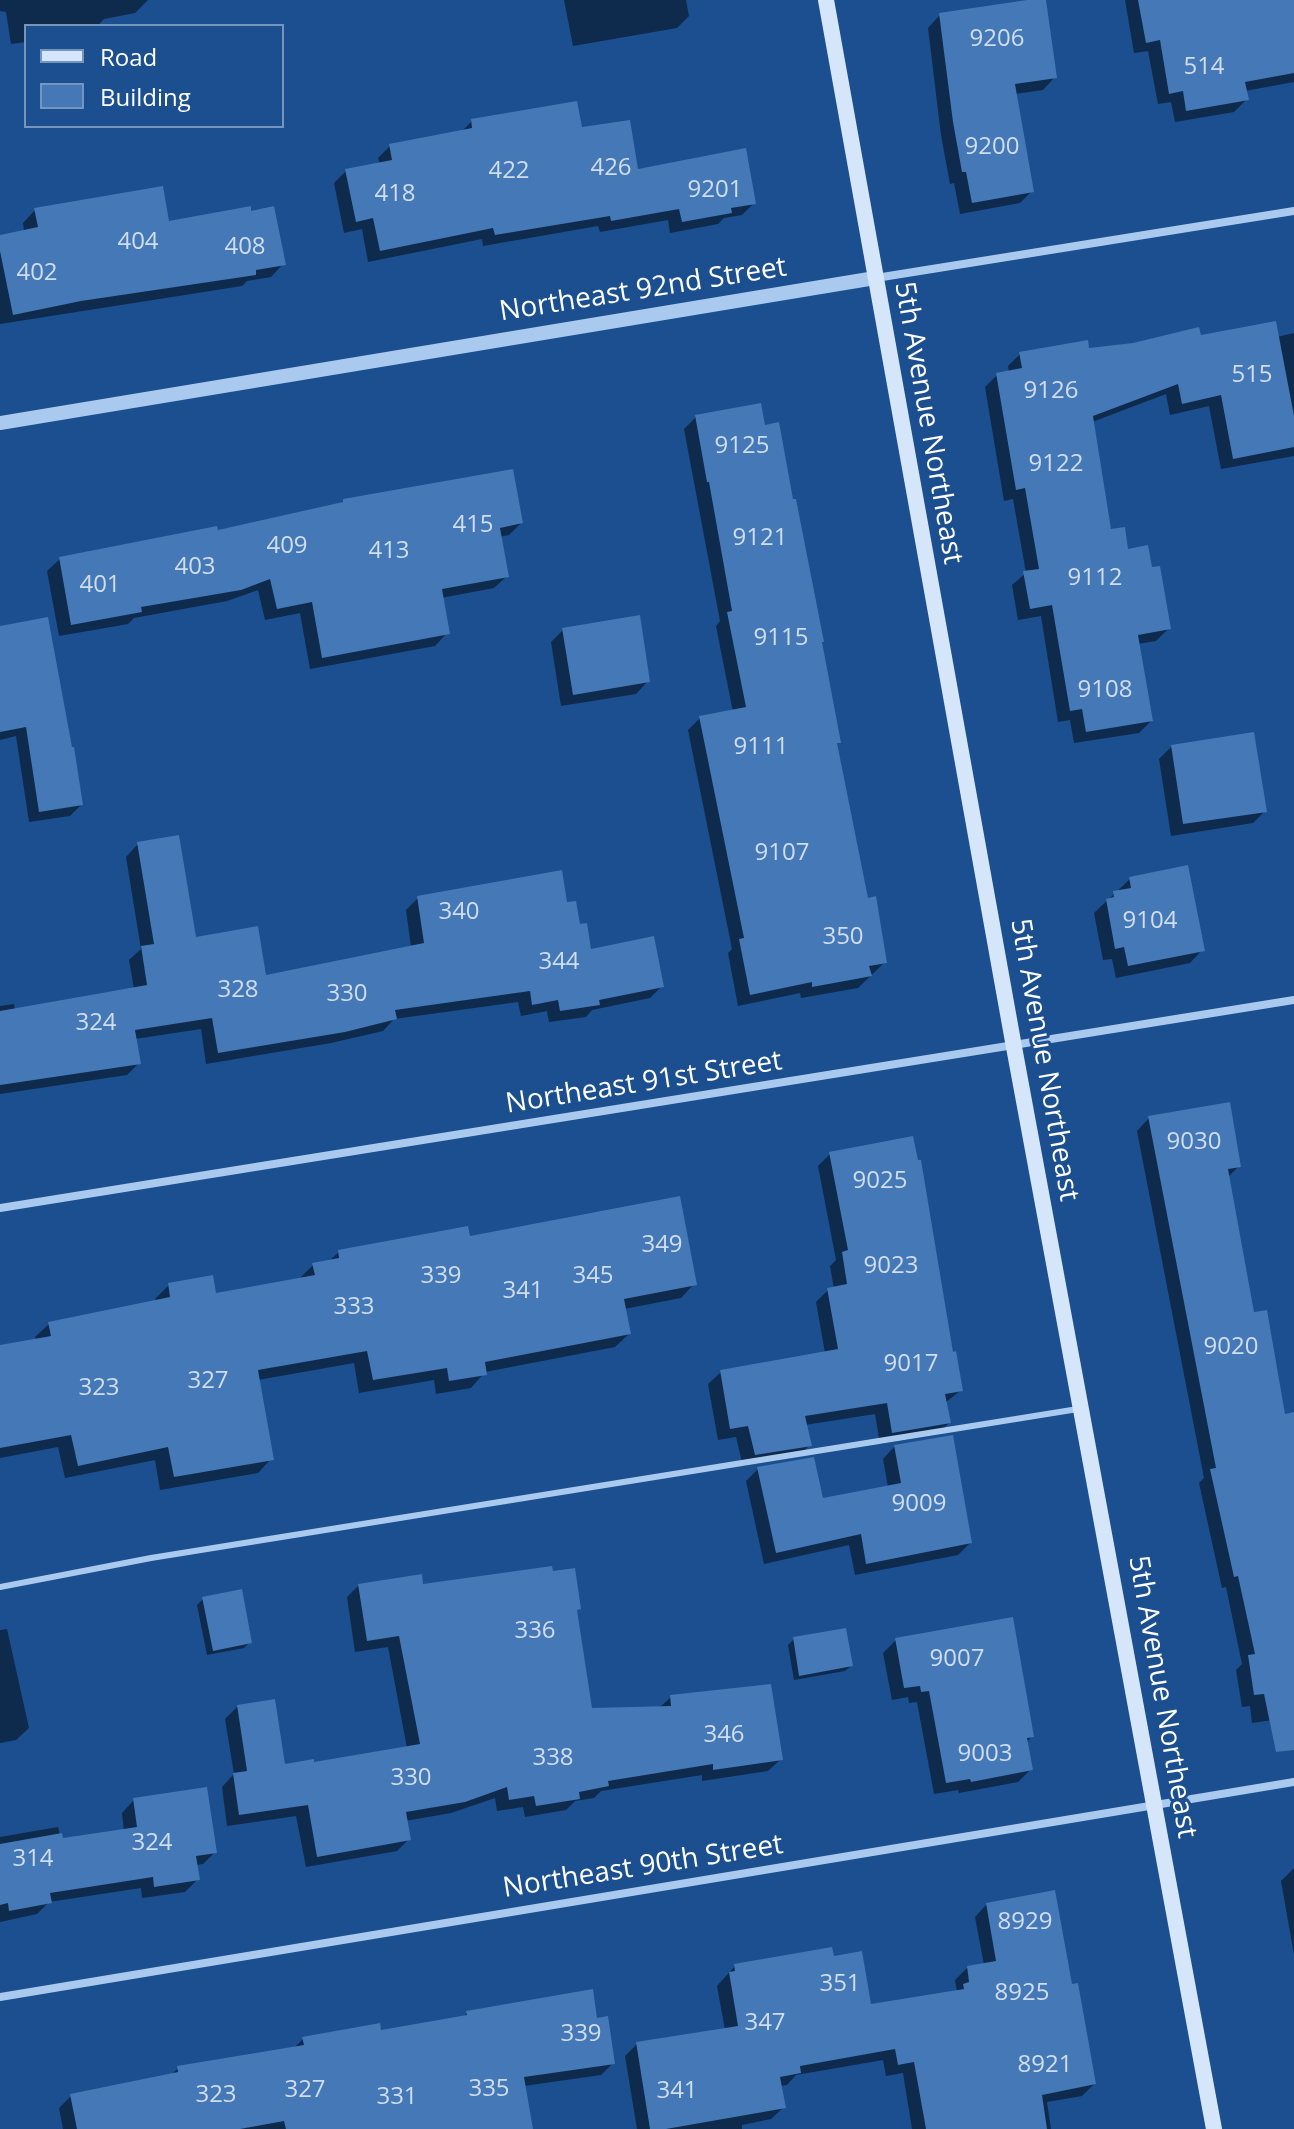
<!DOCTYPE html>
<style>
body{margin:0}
#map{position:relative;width:1294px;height:2129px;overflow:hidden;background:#1b4f8f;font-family:"Open Sans",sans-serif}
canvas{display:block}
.legend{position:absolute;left:24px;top:24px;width:260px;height:104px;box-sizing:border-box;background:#1b4f8f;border:2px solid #7695bc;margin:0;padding:10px 14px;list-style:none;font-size:24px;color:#fff}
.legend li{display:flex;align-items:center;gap:16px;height:40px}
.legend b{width:40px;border:2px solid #7695bc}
</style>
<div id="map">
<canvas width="1294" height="2129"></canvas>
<ul class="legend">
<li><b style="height:10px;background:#d6e6fa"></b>Road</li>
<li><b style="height:22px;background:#4478b7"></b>Building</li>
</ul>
</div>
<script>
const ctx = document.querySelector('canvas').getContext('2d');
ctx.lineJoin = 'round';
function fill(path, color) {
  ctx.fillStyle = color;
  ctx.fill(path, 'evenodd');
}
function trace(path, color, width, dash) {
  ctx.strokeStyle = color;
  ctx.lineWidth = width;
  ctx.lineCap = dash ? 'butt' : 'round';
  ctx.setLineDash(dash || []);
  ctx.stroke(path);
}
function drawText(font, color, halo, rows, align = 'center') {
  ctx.font = font + ' "Open Sans",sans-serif';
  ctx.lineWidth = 6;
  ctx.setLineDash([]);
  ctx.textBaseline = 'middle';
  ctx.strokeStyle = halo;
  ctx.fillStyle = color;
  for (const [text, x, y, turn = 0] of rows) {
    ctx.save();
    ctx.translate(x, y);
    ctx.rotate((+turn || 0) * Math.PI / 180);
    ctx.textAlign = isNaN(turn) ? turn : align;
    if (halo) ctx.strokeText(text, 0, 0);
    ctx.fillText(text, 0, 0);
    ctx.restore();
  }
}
fill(new Path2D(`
 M0,0H148L135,13L104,19L97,26H26V42L11,44L6,12L0,11Z
 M564,0H686L689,16L677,28L573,46Z
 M1044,0L1055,77L1043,90L1015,94L1032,191L1020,203L960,214L954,183L950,184L941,135L928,28L940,15Z
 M1125,0H1294V82L1245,91L1246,100L1234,112L1175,122L1171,102L1158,104L1148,51L1134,53Z
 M472,121L580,130L637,171L754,203L742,215L724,218L718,224L670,233L668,220L600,232L598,226L483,246L482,239L368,262L362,229L344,233L334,183L346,171L380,164L378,158L390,146L461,132Z
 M35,210L167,223L283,264L271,277L247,281L242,286L0,324V236L24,231L23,223Z
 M1294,333V456L1221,469L1209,406L1170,415L1166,394L1092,422L1110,531L1127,551L1168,629L1156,641L1137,644L1151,721L1139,733L1074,743L1070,720L1058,722L1041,616L1018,620L1012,585L1026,573L1013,499L1004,501L985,387L997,375L1009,372L1008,366L1020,354L1087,351L1199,337H1277Z
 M696,417L820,643L839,742L835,745L866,900L885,962L858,988L801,998L800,993L738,1006L728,953L732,949L688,730L700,718L733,712L716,626L720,621L684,429Z
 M343,501L521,523L509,535L499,537L507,576L494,588L441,598L447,633L435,646L310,669L300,613L265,620L258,590L227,601L134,618L128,624L59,636L47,571L60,559L216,532L340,504Z
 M0,628L81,805L70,816L29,822L16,736L0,740Z
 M563,630L648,681L636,694L561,706L551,642Z
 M1171,747L1265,811L1253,823L1171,836L1159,759Z
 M138,844L195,940L265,978L411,947L406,910L418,898L566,904L589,951L662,986L650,998L592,1010L586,1017L549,1022L547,1011L521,1016L518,1002L394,1019L383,1031L331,1043L206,1064L201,1029L135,1039L139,1063L127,1075L0,1094V1006L14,1004L15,1010L134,989L129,960L141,949L126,857Z
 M1130,879L1202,950L1190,963L1116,978L1112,959L1103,960L1094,913Z
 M1149,1118L1239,1166L1227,1178L1252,1315L1283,1416L1294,1414V1717L1252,1723L1250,1706L1242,1707L1236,1670L1242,1664L1226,1587L1222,1588L1199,1483L1204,1478L1137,1131Z
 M830,1154L961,1390L945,1403L949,1423L936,1435L880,1444L875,1414L805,1425L810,1445L797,1457L743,1466L736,1437L718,1440L708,1384L721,1372L825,1353L816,1302L828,1290L834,1289L830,1266L836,1260L818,1166Z
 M468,1238L694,1284L681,1298L624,1309L629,1334L615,1347L485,1372L471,1388L436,1394L434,1380L359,1393L354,1363L258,1380L271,1459L258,1473L160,1490L155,1460L65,1478L58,1447L0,1458V1347L36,1340L35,1337L49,1324L156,1302L155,1299L169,1285L215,1295L300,1278L313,1265L328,1262L339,1252Z
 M895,1446L970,1543L958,1555L855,1575L849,1545L764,1564L746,1481L758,1469L822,1500L888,1487L883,1459Z
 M359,1585L422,1587L579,1608L576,1611L590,1710L659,1708L671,1697L781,1759L768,1771L702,1781V1775L601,1791L594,1798L575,1801L566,1810L525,1817L523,1807L497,1811L495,1798L451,1813L405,1821L409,1839L397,1851L306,1867L296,1816L227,1826L222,1787L234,1774L225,1719L237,1707L283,1766L312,1765L407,1748L388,1647L355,1652L347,1597Z
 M203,1599L250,1642L244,1648L207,1655L197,1605Z
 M7,1629L29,1728L16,1740L0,1743V1630Z
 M794,1639L851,1666L845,1671L794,1680L788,1645Z
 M896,1640L1032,1736L1026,1743L1031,1769L1018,1782L959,1793L958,1790L934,1794L917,1702L909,1703L908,1697L892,1700L883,1653Z
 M134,1800L215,1852L203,1864L196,1865L198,1879L185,1892L142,1898L141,1888L49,1902L37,1914L0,1922V1837L58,1827L61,1840L124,1831L122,1813Z
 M1293,1869H1294V1955L1281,1881Z
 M987,1904L1070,1986L1094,2084L1082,2096L1047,2102L1051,2129H912L903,2073L886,2076L883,2060L796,2075L787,2085L780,2086L784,2107L771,2119L742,2125V2129H637L625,2056L637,2044L725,2030L717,1986L735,1966L832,1959L869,2006L957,1992L955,1980L967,1968L984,1965L975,1917Z
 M467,2013L595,2020L613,2063L601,2075L524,2086L531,2129H63L59,2108L71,2096L170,2076L178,2068L293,2049L303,2039L380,2032L463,2018Z`), '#0007');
fill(new Path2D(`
 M1027,0H1046L1057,78L1015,84L1034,192L972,203L966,172H962L953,122L939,13Z
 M1138,0H1294V73L1245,82L1249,100L1186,111L1183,91L1169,94L1160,40L1146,43Z
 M577,101L582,127L630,120L638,169L746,148L756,204L731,208L732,213L682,222L679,209L611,221L610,216L495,235L493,228L380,251L373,218L356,222L345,169L392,160L389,144L472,128L471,119Z
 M163,186L169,221L251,206V211L274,206L286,265L256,270V275L81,301L13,315L0,251V235L38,227L34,208Z
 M1276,321L1294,416V447L1233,459L1221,395L1182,404L1178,384L1093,416L1111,529L1125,527L1128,549L1148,545L1152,567L1160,566L1171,629L1138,635L1153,721L1086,732L1082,709L1070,711L1052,605L1030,609L1023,571L1039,569L1025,488L1016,490L996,373L1022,368L1019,352L1088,340L1089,348L1133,343L1199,327L1201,335Z
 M761,403L765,425L779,422L793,499H796L824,642H822L841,743H837L868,898L876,896L887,963L869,966L872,976L812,987V982L750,995L739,939L744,938L699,716L746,707L727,612L732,611L709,482H707L695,415Z
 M513,469L523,523L500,528L509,577L442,589L450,634L322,658L312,602L277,609L270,579L241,590L141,607L142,612L71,625L59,557L217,526L218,530L343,502V499Z
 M640,615L650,682L573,695L562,628Z
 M48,617L72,747H74L83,805L39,812L26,727L0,732V626Z
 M1254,732L1267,812L1183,824L1171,745Z
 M179,835L196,937L258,926L266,975L424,943L417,896L562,870L567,902L576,901L580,924L587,923L591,949L654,936L664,987L599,1000L600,1005L560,1011L558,1000L532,1005L530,991L395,1010L397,1019L345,1032L218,1053L212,1018L135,1030L141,1064L0,1085V1011L147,985L141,946L154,944L137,842Z
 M1188,865L1205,951L1128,966L1124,947L1115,949L1106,899L1114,897L1113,891L1131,888L1129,877Z
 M1230,1102L1241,1167L1228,1169L1254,1312L1267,1310L1285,1414L1294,1412V1750L1276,1752L1264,1694L1254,1695L1248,1655L1255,1654L1238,1576L1234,1577L1210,1469L1216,1468L1148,1116Z
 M913,1136L918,1160H921L953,1352L956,1351L963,1391L945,1394L951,1423L892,1433L887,1403L805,1416L812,1446L755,1455L748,1426L730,1429L720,1370L838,1349L827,1288L847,1284L842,1252L848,1250L829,1152Z
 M680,1196L697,1285L624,1299L631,1334L485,1362L487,1375L449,1381L447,1368L373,1380L367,1351L258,1370L274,1460L174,1477L168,1447L78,1466L71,1435L0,1448V1345L51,1336L48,1322L170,1297L168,1283L213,1275L216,1293L315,1275L312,1263L339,1258L338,1250L468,1226L470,1236Z
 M953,1435L972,1543L866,1564L861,1534L776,1553L757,1467L814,1457L823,1498L901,1483L894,1445Z
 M552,1566L553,1571L575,1568L581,1609L577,1610L592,1708L671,1706L670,1695L771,1684L783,1760L713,1770V1764L608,1781L609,1786L579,1792L580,1799L536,1806L534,1796L509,1800L507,1787L465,1802L406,1812L411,1840L317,1857L308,1805L239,1815L233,1773L247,1771L237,1705L275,1699L285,1764L314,1759V1762L420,1744L399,1636L367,1641L358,1584L422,1574L423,1584Z
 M242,1589L252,1643L213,1651L202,1597Z
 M1013,1617L1034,1737L1027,1738L1033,1770L971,1782L970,1779L946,1783L929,1691L921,1692L920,1686L904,1688L895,1638Z
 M846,1628L853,1666L799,1676L793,1637Z
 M207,1787L217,1853L196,1856L200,1880L154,1887L153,1877L50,1893L52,1903L9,1911L8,1903L0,1905V1844L62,1833L63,1838L137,1827L133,1798Z
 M1055,1890L1072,1984L1078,1983L1096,2084L1042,2095L1047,2129H926L914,2062L898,2065L895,2049L800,2066L801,2073L780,2077L786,2108L666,2129H650L636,2042L738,2026L729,1972L735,1971L734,1964L832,1947L834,1956L862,1951L871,2004L964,1989L963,1984L969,1982L967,1966L996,1961L986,1903Z
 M593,1989L597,2018L608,2016L615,2064L524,2077L533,2129H286L284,2121L240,2129H77L70,2094L178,2072L177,2066L304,2045L302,2037L380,2023L381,2030L467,2015L466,2011Z`), '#4478b7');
trace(new Path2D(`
 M0,1587L151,1558L1078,1409`), '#a9c9ee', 6);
trace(new Path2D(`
 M876,278L1294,211
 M0,1208L1294,1000
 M0,1997L1294,1782`), '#a9c9ee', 8);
trace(new Path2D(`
 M0,423L875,278`), '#a9c9ee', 14);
trace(new Path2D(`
 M826,0L1014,1047L1214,2129`), '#d6e6fa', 16);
drawText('24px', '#d0dded', null, [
 ["9206",997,39],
 ["514",1204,67],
 ["9200",992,147],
 ["426",611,168],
 ["422",509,171],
 ["9201",715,190],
 ["418",395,194],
 ["404",138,242],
 ["408",245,247],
 ["402",37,273],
 ["515",1252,375],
 ["9126",1051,391],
 ["9125",742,446],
 ["9122",1056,464],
 ["415",473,525],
 ["9121",760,538],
 ["409",287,546],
 ["413",389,551],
 ["403",195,567],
 ["9112",1095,578],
 ["401",100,585],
 ["9115",781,638],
 ["9108",1105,690],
 ["9111",761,747],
 ["9107",782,853],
 ["340",459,912],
 ["9104",1150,921],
 ["350",843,937],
 ["344",559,962],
 ["328",238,990],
 ["330",347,994],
 ["324",96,1023],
 ["9030",1194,1142],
 ["9025",880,1181],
 ["349",662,1245],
 ["9023",891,1266],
 ["339",441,1276],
 ["345",593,1276],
 ["341",523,1291],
 ["333",354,1307],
 ["9020",1231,1347],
 ["9017",911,1364],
 ["327",208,1381],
 ["323",99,1388],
 ["9009",919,1504],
 ["336",535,1631],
 ["9007",957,1659],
 ["346",724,1735],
 ["9003",985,1754],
 ["338",553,1758],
 ["330",411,1778],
 ["324",152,1843],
 ["314",33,1859],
 ["8929",1025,1922],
 ["351",840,1984],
 ["8925",1022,1993],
 ["347",765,2023],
 ["339",581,2034],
 ["8921",1045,2065],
 ["335",489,2089],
 ["327",305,2090],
 ["341",677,2091],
 ["323",216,2095],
 ["331",397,2097]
]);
drawText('28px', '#fff', '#1b4f8f', [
 ["Northeast 92nd Street",643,290,-9],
 ["5th Avenue Northeast",928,423,80],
 ["5th Avenue Northeast",1044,1060,80],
 ["Northeast 91st Street",644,1083,-9],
 ["5th Avenue Northeast",1162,1697,80],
 ["Northeast 90th Street",643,1867,-9]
]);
</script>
